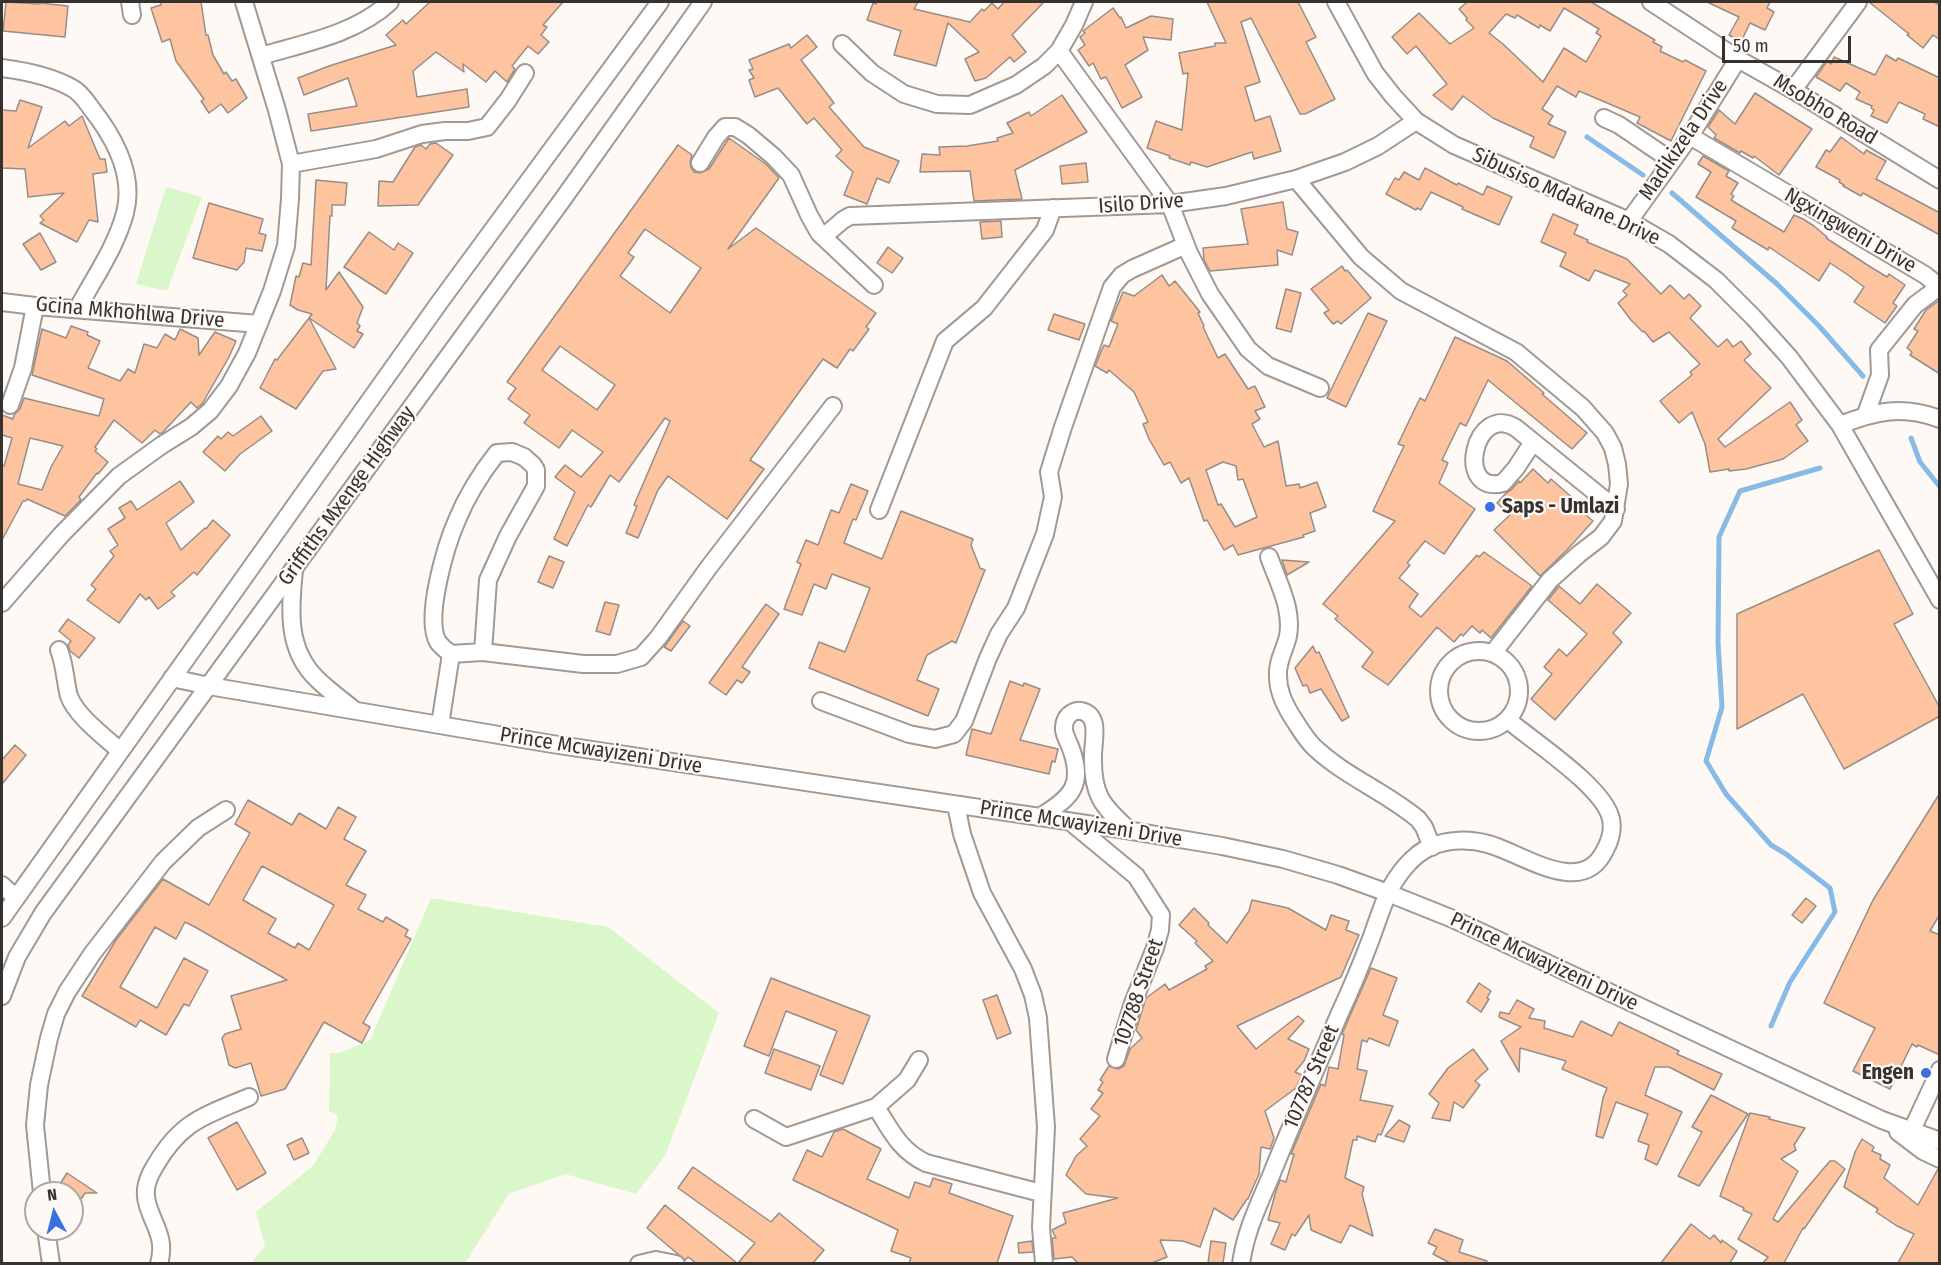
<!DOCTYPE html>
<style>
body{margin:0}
#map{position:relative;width:1941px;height:1265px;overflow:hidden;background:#fff9f5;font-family:"Fira Sans Condensed",sans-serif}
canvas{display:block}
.frame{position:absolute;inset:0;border:3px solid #363230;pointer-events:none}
.north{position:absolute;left:24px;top:1181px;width:60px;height:60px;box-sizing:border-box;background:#fff9f5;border:2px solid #afa9a6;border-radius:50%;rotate:353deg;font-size:16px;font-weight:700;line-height:24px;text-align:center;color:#363230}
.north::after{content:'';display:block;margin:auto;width:21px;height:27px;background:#3871e0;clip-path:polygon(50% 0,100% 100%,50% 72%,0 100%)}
.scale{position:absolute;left:1722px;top:36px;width:129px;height:27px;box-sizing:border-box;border:3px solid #363230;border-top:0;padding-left:8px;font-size:18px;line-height:21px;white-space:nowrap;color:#363230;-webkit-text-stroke:4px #fff9f5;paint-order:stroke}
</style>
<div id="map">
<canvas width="1941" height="1265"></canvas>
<div class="frame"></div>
<div class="north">N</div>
<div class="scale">50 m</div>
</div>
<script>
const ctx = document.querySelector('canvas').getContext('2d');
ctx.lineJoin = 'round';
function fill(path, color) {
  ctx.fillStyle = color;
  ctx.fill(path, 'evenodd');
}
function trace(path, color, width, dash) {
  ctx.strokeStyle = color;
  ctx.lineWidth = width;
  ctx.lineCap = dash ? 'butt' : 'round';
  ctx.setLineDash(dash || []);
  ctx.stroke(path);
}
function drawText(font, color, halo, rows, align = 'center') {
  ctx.font = font + ' "Fira Sans Condensed",sans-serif';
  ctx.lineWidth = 4.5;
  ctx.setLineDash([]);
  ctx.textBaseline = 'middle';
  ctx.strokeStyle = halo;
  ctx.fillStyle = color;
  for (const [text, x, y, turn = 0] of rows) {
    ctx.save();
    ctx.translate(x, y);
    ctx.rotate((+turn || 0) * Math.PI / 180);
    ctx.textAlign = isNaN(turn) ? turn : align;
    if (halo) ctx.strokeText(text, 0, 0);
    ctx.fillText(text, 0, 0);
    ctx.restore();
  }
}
fill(new Path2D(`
 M166,187L202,197L167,291L136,284Z
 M431,898L608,927L719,1013L665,1156L636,1194L565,1174L509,1194L465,1263H251L265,1246L256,1212L313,1166L335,1130L338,1116L329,1111L330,1053H340L370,1040Z`), '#daf7c9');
trace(new Path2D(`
 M1587,137L1643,175
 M1672,193L1777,284L1819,326L1863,376
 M1911,438L1920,462L1940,487
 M1771,1026L1790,982L1835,912L1830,888L1786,854L1771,845L1726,794L1706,761L1722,707L1718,643L1719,537L1740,491L1820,468`), '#87bae6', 5);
const building = new Path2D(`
 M6,2L40,4V3L68,6L65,37L3,31Z
 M160,2H201L206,35H208L213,55L224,74L226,72L232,81L236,79L247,98L228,113L221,104L209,113L201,101L204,99L176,61L170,39L162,42L151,8L161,5Z
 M430,2H563L543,25L547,27L541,35L549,42L538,54L528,46L512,66L515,69L507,82L495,71L486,82L463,64L464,72L436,52L413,71L417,97L467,89L469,107L311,131L308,114L357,106L348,78L304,95L298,78L329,66L396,45L386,35L403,20L406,24Z
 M877,2H918L914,9L970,22L982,9L984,11L992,3L998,9L1004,2H1044L1012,35L1026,52L1014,62L1010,57L986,78L975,81L965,59L979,52L948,23L936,66L894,55L901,31L867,20L873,3L876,4Z
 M1207,2H1298L1316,37L1306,42L1335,99L1305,114H1300L1251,18L1241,22L1260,82L1245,87L1255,121L1270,116L1281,151L1254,159L1252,152L1207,167L1191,162L1190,165L1169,158L1170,156L1147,148L1156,121L1182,130L1188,73L1183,74L1179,53L1215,46V43H1226Z
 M1467,2H1591L1655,40L1653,42L1662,47L1660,51L1683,62L1685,60L1706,71L1671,141L1637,123L1640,117L1579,91L1576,97L1557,86L1542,109L1553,116L1548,124L1566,132L1554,158L1530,147L1534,137L1493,118L1463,96L1452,110L1433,95L1447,84L1416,46L1407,54L1392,37L1419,13L1450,44L1474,28L1466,20L1467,18L1459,9ZM1564,8L1599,29L1596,33L1601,36L1586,62L1564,48L1543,82L1503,44L1489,33L1506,14L1515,18L1517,15L1539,28L1540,25L1550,31Z
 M1707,2H1770L1767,8L1774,12L1765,30L1750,23L1741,42L1729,35L1739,17Z
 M1869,2H1934L1940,6V40L1933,35L1923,48L1907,35L1909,34Z
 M1113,8L1120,18L1121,17L1126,28L1151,16L1173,19L1171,40L1143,37L1148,50L1125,65L1142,97L1122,108L1106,77L1101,79L1093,63L1089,66L1078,50L1085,45L1080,37L1085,33L1083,31Z
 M807,35L817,47L801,60L834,103L829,107L864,147L899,161L889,183L877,178L867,204L844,195L853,172L836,156L842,150L814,118L807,124L778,88L755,97L749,80L754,78L749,70L753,69L749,60L789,44L791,48Z
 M1886,55L1896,61L1898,58L1940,78V127L1923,119L1925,114L1899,102L1887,123L1871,116L1874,110L1871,108L1872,106L1856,99L1860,92L1846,83L1840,91L1816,77L1827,61L1831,64L1834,57L1875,75Z
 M1755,93L1812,129L1779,175L1754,156L1753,158L1741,151L1740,153L1714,138L1716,135L1708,127L1719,110L1735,124Z
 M1062,95L1087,132L1015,170L1022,199L974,201L970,171L920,172L922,154L940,155L939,147L967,146L998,141L997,138L1013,133L1007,123L1029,112L1031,116Z
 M20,100L42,107L28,148L65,121L69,126L82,116L100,159H105L107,172L93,174L98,222L89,220L77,242L40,223L44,220L40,216L64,193L28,197L25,169L2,168V110L16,111Z
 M1841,137L1864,154L1866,150L1886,161L1876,179L1940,213V235L1863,193L1861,196L1843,186L1844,185L1839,182L1840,180L1816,167L1826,150L1830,152Z
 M729,138L767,165L779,178L728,249L756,228L876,313L866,327L869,329L853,351L850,349L837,368L823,359L789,406L750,460L764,469L727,519L668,476L658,490L638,538L626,533L637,506L634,505L670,421L665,418L619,482L610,475L591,507L588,505L567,546L554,539L575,492L555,477L565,465L581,477L603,452L572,430L559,448L524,423L530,415L508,399L516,388L507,382L678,145L692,155L690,162L691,167L694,172L700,173L709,169ZM645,229L701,268L670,313L620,276L634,257L628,253ZM560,346L615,385L597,410L542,370Z
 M436,143L453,155L418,205L378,206L379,181L393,182L415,147L421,145L426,149L430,144Z
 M1703,156L1729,171L1726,176L1738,183L1731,194L1734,196L1731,200L1784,232L1794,215L1803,219L1814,226L1827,237L1826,238L1869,266L1887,277L1889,274L1905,285L1893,303L1897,306L1885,323L1854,302L1864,287L1848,275L1830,263L1819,281L1769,247L1768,250L1732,228L1736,221L1696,197L1711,172L1698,164Z
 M1086,163L1088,182L1062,184L1060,166Z
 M1425,168L1457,185L1458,183L1483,195L1487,186L1512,197L1499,225L1462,209L1463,207L1431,192L1421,210L1417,208L1416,210L1386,194L1395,178L1399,180L1404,172L1419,180Z
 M316,180L347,183L345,205H332V216H330L326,290L339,272L363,307L357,323L360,326L357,331L363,334L354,348L309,318L336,369L323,371L296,409L260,388L275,359L277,360L312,314L298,310L290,305L296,276L299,277L303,263L311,265Z
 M1283,202L1287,229L1298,232L1292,255L1277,250L1278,265L1210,271L1204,260L1203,248L1248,244L1241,209Z
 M209,203L263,219L259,233L266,235L262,251L246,248L244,262L237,270L193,258Z
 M1553,214L1578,225L1574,234L1588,240L1587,242L1627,259L1661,294L1670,285L1684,299L1689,294L1701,306L1690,318L1718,347L1727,339L1733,347L1741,341L1751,354L1744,360L1771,388L1718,439L1725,447L1790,402L1802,420L1796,425L1808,441L1783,459L1746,469L1729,471V469L1710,472L1705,444L1692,412L1679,423L1660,401L1692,375L1690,372L1700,364L1669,332L1653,342L1644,331L1643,332L1631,320L1618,303L1627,295L1623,291L1630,284L1595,270L1589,281L1560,266L1566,253L1541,242Z
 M1001,221L1002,237L982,239L980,222Z
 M369,232L394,250L398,243L413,253L386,294L344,267Z
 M40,233L56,262L41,270L23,244Z
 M888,247L903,258L892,273L877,263Z
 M1342,266L1345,271L1347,270L1371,298L1341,324L1338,321L1333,324L1324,313L1329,310L1311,289Z
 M1162,275L1169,286L1175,281L1200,312L1198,313L1204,326L1203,327L1218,358L1225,354L1248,389L1255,386L1265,407L1255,411L1260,419L1252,424L1264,447L1278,441L1286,486L1299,484L1300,488L1317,482L1326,507L1310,513L1315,531L1303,535L1304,537L1238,555L1233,545L1224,550L1207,520L1204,521L1189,478L1181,483L1170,462L1164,465L1149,439L1143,424L1148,422L1134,392L1109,370L1107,373L1095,366L1104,345L1109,347L1118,324L1111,321L1123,292L1134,296ZM1223,462L1236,466L1238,480L1243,479L1257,517L1235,527L1221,504L1218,505L1206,470Z
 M1286,289L1301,293L1291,332L1276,328Z
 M1940,300V374L1910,355L1912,352L1907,348L1918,331L1914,329L1926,310Z
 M1368,313L1387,321L1346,407L1327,398Z
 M1054,314L1085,324L1079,340L1048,330Z
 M71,326L88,332L87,335L100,341L88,368L120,381L128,369L135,373L144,344L157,348L165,334L175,340L180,329L198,338L199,355L215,332L236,341L229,357L202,404L197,408L191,402L163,432L160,434L155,430L142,443L114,420L95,447L97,449L95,451L108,462L98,474L97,473L79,497L81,500L65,516L27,499L26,501H23L2,540V466H4L12,438L2,435V415L13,419L14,415L20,409L24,398L99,416L104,399L32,375L42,329L66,338ZM30,438L63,446L51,467L42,490L18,484Z
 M1455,337L1507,361L1544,393L1542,394L1587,433L1572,449L1488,380L1466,426L1460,423L1442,460L1448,463L1439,483L1475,509L1444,554L1425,541L1407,563L1410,565L1399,578L1418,594L1409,607L1421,617L1477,555L1479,557L1484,552L1532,586L1491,638L1482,630L1480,633L1472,626L1463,636L1461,634L1454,642L1437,627L1388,685L1362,667L1373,652L1335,619L1338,616L1323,604L1395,521L1373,511L1404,446L1398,444L1420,398L1425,401Z
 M261,416L272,431L240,454L225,471L203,452L218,436L221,439L228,432L233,436Z
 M1533,469L1548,483L1551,479L1575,500L1572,503L1593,521L1567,550L1540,576L1494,530L1510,515L1497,503L1506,493L1511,490L1519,481L1520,483Z
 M180,481L194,502L166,523L181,550L205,528L206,529L213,520L230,535L197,575L194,572L171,592L175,596L158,609L149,597L146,600L140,594L119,623L87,600L96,589L91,585L114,556L110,551L118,545L108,529L125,518L119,508L131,501L137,510Z
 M851,484L868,491L856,520L853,519L844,543L882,559L901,511L973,539L971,545L980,568L985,570L956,643L952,641L927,655L917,680L939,689L928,716L809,668L819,642L845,652L870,588L832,574L826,589L814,584L802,615L784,609L801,564L797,562L806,540L818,545L831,510L839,513Z
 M1879,550L1913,614L1894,624L1940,708V716L1844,769L1803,694L1737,729V614Z
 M549,556L564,562L553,588L538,582Z
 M1282,560L1309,562L1287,575Z
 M1597,584L1631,613L1613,633L1622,642L1555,720L1531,699L1552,674L1544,667L1559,649L1567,656L1587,634L1548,600L1559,586L1580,604Z
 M605,602L619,605L610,635L596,631Z
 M766,604L779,614L742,667L750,672L742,683L737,680L726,695L709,683Z
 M68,619L95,638L79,658L70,651L68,645L71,641L59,631Z
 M683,621L690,626L671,651L664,647Z
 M1313,646L1316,653L1319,652L1349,717L1342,721L1321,689L1310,693L1307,685L1303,686L1295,668Z
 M1010,681L1023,686L1024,683L1040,689L1020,740L1058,749L1055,762L1052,761L1049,774L966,755L972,729L991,734Z
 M15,745L26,755L2,784V760Z
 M1940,793V914L1930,931L1940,935V1055L1918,1045L1917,1047L1912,1044L1890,1089L1853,1071L1875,1028L1824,1003L1873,900Z
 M248,800L292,825L299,813L326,829L338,807L356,817L344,839L366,851L346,885L366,895L358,909L383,922L386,917L408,930L405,936L411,939L363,1023L370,1027L362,1043L324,1022L285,1089L261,1096L251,1063L235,1068L229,1065L222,1038L225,1034L241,1029L231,996L287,980L195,927L185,922L176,939L155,927L120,987L157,1008L184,958L208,971L189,1006L184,1004L166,1035L140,1020L136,1027L82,996L116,940L163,879L209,905L250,833L235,824ZM262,866L334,905L309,950L298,943L295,948L268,933L276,919L243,900Z
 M1806,898L1816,906L1802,923L1792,915Z
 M1252,900L1288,908L1326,930L1331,915L1349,921L1346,930L1359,935L1341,977L1237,1026L1256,1049L1298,1016L1304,1021L1288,1039L1309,1049L1304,1061L1295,1072L1302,1075L1296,1088L1265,1111L1274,1138L1270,1149L1261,1147L1259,1174L1248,1199H1247L1233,1220L1214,1208L1200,1247L1183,1241L1160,1240L1167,1257L1152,1263H1078L1072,1257L1054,1259L1052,1238H1056L1052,1230L1066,1223L1063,1213L1118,1198L1086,1194L1066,1175L1076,1156L1087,1146L1080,1139L1100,1116L1091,1109L1103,1093L1098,1090L1103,1082L1100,1080L1109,1066L1118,1069L1124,1066L1130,1049L1142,1038L1136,1030L1146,998L1165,984L1169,990L1207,969L1205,966L1213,961L1195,943L1197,941L1179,925L1194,908L1209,923L1208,925L1227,943L1249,911Z
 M1371,968L1397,978L1383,1015L1398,1021L1389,1046L1369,1038L1367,1042L1362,1040L1357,1069L1367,1071L1360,1100L1393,1106L1381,1135L1378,1134L1375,1142L1357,1136V1140H1353L1345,1178L1364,1187L1362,1194L1373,1236L1350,1225L1341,1243L1311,1230L1309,1215L1295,1236L1292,1234L1285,1250L1271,1244L1280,1223L1268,1220L1276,1191L1280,1180L1286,1182L1294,1154H1291L1321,1084L1325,1086L1329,1067L1338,1069L1344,1035L1342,1034Z
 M771,978L870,1016L843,1084L820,1075L837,1031L786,1011L769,1056L744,1046Z
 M1479,983L1491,991L1487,998L1489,999L1481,1012L1467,1002Z
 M997,995L1011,1033L997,1039L983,1000Z
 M1517,1000L1534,1009L1529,1018L1545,1021L1544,1028L1573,1037L1581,1021L1612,1036L1619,1022L1679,1051L1677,1054L1722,1074L1714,1090L1669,1067H1655L1645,1095L1682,1112L1657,1165L1645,1159L1649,1145L1638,1141L1648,1114L1616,1102L1603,1138L1596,1136L1603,1098L1607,1088L1562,1069L1566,1061L1520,1048L1519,1072L1501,1041L1521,1027L1499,1017L1500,1012L1509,1014Z
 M774,1049L820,1066L811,1090L765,1073Z
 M1473,1049L1488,1069L1475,1081L1480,1085L1463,1108L1454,1102L1450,1121L1432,1118L1439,1103L1429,1094L1448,1068Z
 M1711,1095L1748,1114L1699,1186L1678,1176L1702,1132L1692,1127Z
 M1750,1113L1770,1117L1769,1119L1805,1128L1794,1145L1796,1150L1781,1159L1798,1171L1773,1219L1778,1222L1830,1161H1835L1845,1169L1804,1229L1803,1228L1784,1263H1763L1768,1257L1738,1239L1752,1214L1743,1210L1744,1208L1720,1196Z
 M1399,1120L1410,1126L1404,1142L1385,1136Z
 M237,1122L266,1173L237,1190L208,1138Z
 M843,1129L881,1149L867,1179L909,1198L915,1182L930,1187L933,1178L952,1184L949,1193L1013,1216L997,1263H909L911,1258L891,1251L898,1230L793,1180L807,1150L822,1157L834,1132Z
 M302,1138L309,1153L294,1160L287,1145Z
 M1862,1139L1874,1147L1872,1151L1881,1155L1880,1159L1890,1165L1884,1178L1918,1205L1938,1169H1940V1263H1898L1914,1234L1897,1226L1876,1212L1878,1209L1844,1187L1855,1152Z
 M693,1167L771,1222L779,1213L824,1250L813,1263H738L755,1243L678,1188Z
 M67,1173L97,1193H85L72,1213V1193H54Z
 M665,1205L737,1263H696L688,1257L685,1260L647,1228Z
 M1691,1224L1710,1239L1714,1235L1721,1243L1722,1240L1737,1251L1730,1263H1661Z
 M1435,1229L1463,1240L1459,1252L1487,1261L1486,1263H1450L1433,1254L1437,1247L1428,1243Z
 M1032,1241L1033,1252L1019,1253L1018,1243Z
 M1211,1241L1226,1243L1223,1263H1208Z`);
fill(building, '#fec4a0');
trace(building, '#968d88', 1.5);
const minor = new Path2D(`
 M130,2L132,15
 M1336,2L1375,73L1393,96L1416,121L1454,145L1629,221L1669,244L1716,280L1753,317L1789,357L1840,425L1940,600
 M1651,2L1738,59L1793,90L1940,180
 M842,44L872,73L904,94L937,104L970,105L1016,85L1044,66L1059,51L1074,25L1084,2
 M1059,51L1170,204L1189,253L1210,294L1248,349L1268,366L1320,388
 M261,56C304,43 356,34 390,2
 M2,68C25,71 51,76 72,88C80,92 86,101 91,108C114,137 135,175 125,213C116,247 94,278 78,308
 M1793,90L1858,2
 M1604,118L1619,125L1672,161
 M1690,136L1925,275L1935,283V290L1915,305L1879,350L1880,375L1866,414
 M700,163L716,137L725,127H735L748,135L774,157L791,175L809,215L819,233L874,285
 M291,164L376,149L422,134L445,131H468L487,127L508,100L525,73
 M1296,179L1361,257L1401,291L1516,352L1583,408L1605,433L1613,448L1617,464L1619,484L1613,521L1601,537L1579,554L1550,580L1493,653
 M1629,221L1690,136L1738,59
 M823,237L843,220L850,216L1170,204L1226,196L1296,179L1345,162L1378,146L1416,121
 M2,302L35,306L259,324
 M10,405L23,368L35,306
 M1840,425C1876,411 1902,405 1940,419
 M1533,442L1516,468L1503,483C1454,496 1474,401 1516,428L1616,509
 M879,510L945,341L984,308L1045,230L1053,208
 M1269,557C1278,582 1293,609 1288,636C1285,650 1277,661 1278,676C1278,691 1284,703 1291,715C1299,727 1305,739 1315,748C1346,777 1386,792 1418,819L1424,827L1432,847
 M294,570C290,609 286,649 317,679C328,690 341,699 353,709
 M2,603L61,535L119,476L162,445L191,427L210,411L229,386L247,353L272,291L286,246L290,199L291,164L277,110L244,2
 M59,650C65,665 65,681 69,696C76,716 105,737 120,751
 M1439 691a40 40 0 1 1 80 0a40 40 0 1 1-80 0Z
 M483,652L488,580L508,536L536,486V470L533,465L524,457L512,452L497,453C482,472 466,498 457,520C446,545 424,618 438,642C441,646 447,651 451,654L483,652L583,664H617L641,657L658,638L709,567L833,406
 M172,678L209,686L552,744L1120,829L1222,846L1283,859L1338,875L1388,893L1453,919L1882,1120L1940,1141
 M821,701L909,734L935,739L954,734L964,721L988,658L999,634L1016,608L1045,534L1053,497L1049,472L1063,427L1112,287L1122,275L1132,269L1186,245
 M440,725L451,654
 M956,805L962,834L982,893L1023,969L1033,995L1038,1018L1046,1127L1041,1227L1044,1264
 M1040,817C1072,797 1085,785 1070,746C1066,737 1061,729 1066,719C1069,714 1075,710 1081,711C1101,715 1093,741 1093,755C1092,794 1101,805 1129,830
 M1072,823L1136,876L1161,915L1160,930L1155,948L1133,1003L1116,1059
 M2,885L16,898
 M2,918L439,303L660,2
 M2,996L17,957L43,913L563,199L703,2
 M876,1107C891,1130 899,1150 926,1163L1041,1193
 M754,1119L786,1137L876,1107L907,1080L919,1060
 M1898,1132L1923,1151L1940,1159
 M1911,1132L1940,1070
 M42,1193L35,1125L39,1085L49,1038L56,1014L67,992L92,954L163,862L198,828L226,810
 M46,1229L51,1264
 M159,1264C166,1239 155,1228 148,1206C143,1191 147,1179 155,1166C181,1121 204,1116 249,1097
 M639,1264L656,1260L676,1264
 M1241,1264C1245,1233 1258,1206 1270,1178C1292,1123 1316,1069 1339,1015C1351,989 1362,963 1372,936C1377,922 1382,907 1388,893C1397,875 1412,855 1430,847C1448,839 1470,839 1488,844C1522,853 1582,899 1605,850C1610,841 1613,829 1611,819C1604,787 1534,742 1508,720`);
trace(minor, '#a19993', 20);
trace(minor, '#fff', 16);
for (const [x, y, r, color] of [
 [1490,507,6,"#3871e0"],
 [1926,1073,6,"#3871e0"]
]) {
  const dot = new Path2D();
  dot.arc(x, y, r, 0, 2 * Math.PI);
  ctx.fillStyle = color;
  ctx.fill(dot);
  trace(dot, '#fff9f5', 2);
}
drawText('21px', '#363230', '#fff9f5', [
 ["Msobho Road",1825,110,31],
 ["Madikizela Drive",1684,140,-56],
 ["Sibusiso Mdakane Drive",1566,197,25],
 ["Isilo Drive",1141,204,-4],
 ["Ngxingweni Drive",1850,231,30],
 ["Gcina Mkhohlwa Drive",130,313,5],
 ["Griffiths Mxenge Highway",347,496,-54],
 ["Prince Mcwayizeni Drive",601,751,9],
 ["Prince Mcwayizeni Drive",1081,824,9],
 ["Prince Mcwayizeni Drive",1544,962,25],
 ["107788 Street",1139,993,-71],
 ["107787 Street",1312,1077,-67]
]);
drawText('bold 21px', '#363230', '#fff9f5', [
 ["Saps - Umlazi",1502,507],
 ["Engen",1914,1073,"right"]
], 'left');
</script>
